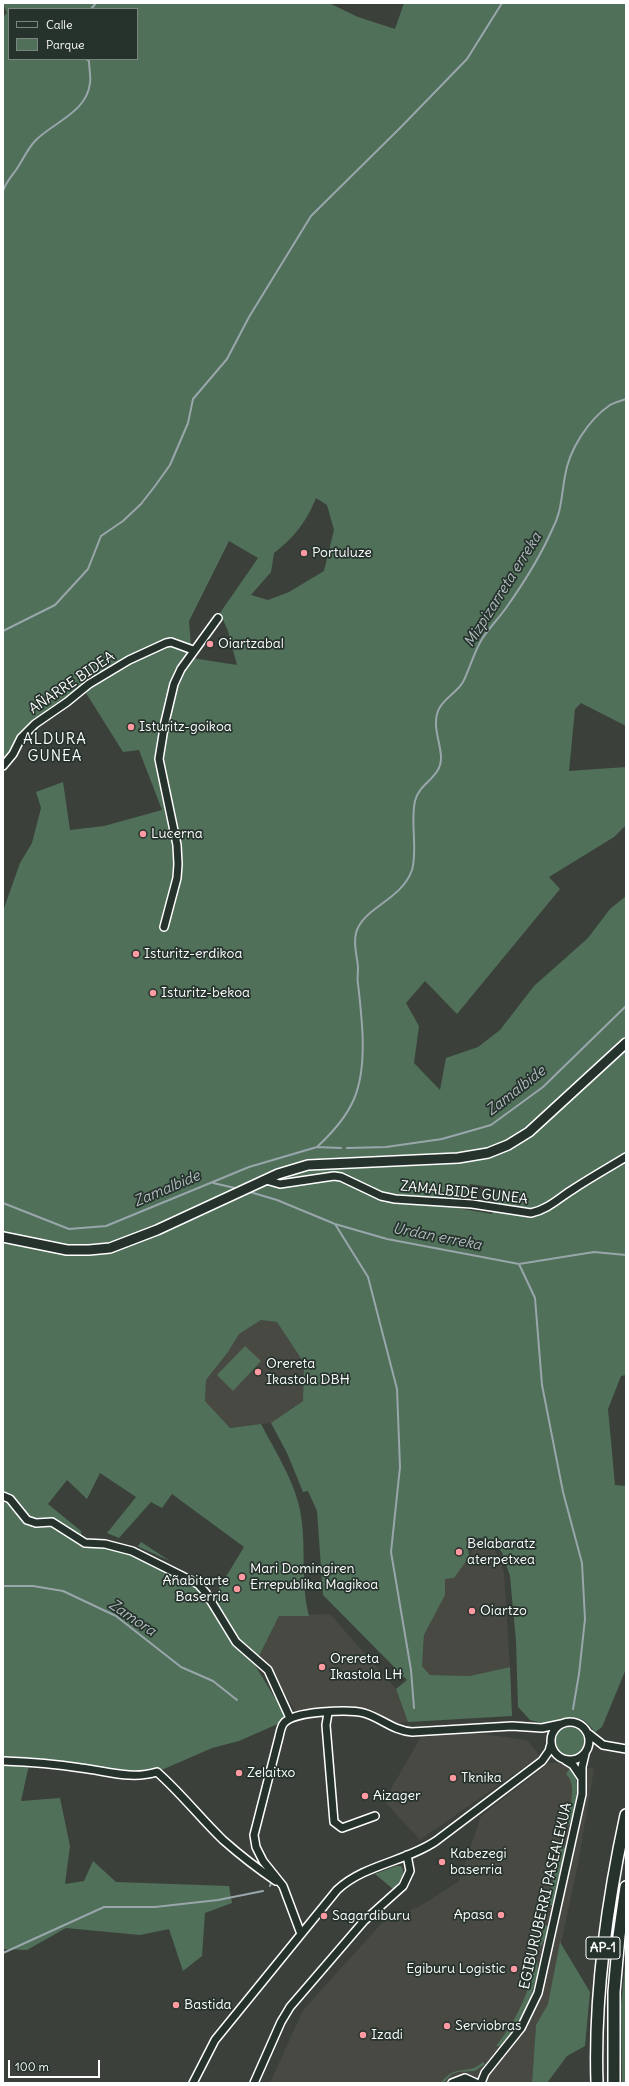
<!DOCTYPE html>
<meta charset="utf-8">
<style>
body{margin:0}
#map{position:relative;width:629px;height:2086px;overflow:hidden;background:#3b403a;font-family:Delius,sans-serif}
canvas{display:block}
.frame{position:absolute;inset:0;border:4px solid #fff;pointer-events:none}
.legend{position:absolute;left:8px;top:8px;width:130px;height:52px;box-sizing:border-box;background:#26332d;border:1px solid #7d8581;margin:0;padding:5px 7px;list-style:none;font-size:12px;color:#fff}
.legend li{display:flex;align-items:center;gap:8px;height:20px}
.legend b{width:20px;border:1px solid #7d8581}
.scale{position:absolute;left:8px;top:2060px;width:92px;height:18px;box-sizing:border-box;border:2px solid #fff;border-top:0;padding-left:5px;font-size:12px;line-height:14px;white-space:nowrap;color:#fff;-webkit-text-stroke:3px #26332d;paint-order:stroke}
</style>
<div id="map">
<canvas width="629" height="2086"></canvas>
<div class="frame"></div>
<ul class="legend">
<li><b style="height:5px;background:#26332d"></b>Calle</li>
<li><b style="height:11px;background:#507059"></b>Parque</li>
</ul>
<div class="scale">100 m</div>
</div>
<script>
const ctx = document.querySelector('canvas').getContext('2d');
ctx.lineJoin = 'round';
function fill(path, color) {
  ctx.fillStyle = color;
  ctx.fill(path, 'evenodd');
}
function trace(path, color, width, dash) {
  ctx.strokeStyle = color;
  ctx.lineWidth = width;
  ctx.lineCap = dash ? 'butt' : 'round';
  ctx.setLineDash(dash || []);
  ctx.stroke(path);
}
function drawText(font, color, halo, rows, align = 'center') {
  ctx.font = font + ' Delius,sans-serif';
  ctx.lineWidth = 3.5;
  ctx.setLineDash([]);
  ctx.textBaseline = 'middle';
  ctx.strokeStyle = halo;
  ctx.fillStyle = color;
  for (const [text, x, y, turn = 0] of rows) {
    ctx.save();
    ctx.translate(x, y);
    ctx.rotate((+turn || 0) * Math.PI / 180);
    ctx.textAlign = isNaN(turn) ? turn : align;
    if (halo) ctx.strokeText(text, 0, 0);
    ctx.fillText(text, 0, 0);
    ctx.restore();
  }
}
fill(new Path2D(`
 M261,1320L277,1322L304,1363L303,1401L271,1423L230,1428L205,1401L206,1380L228,1352L239,1334Z
 M479,1543L486,1545L495,1550L501,1562L504,1573L510,1667L470,1676L430,1675L422,1666L424,1635L429,1627L445,1579L469,1557L474,1545Z
 M330,1614L396,1689L408,1722L391,1723L375,1714L297,1713L282,1690L274,1672L259,1656L279,1616Z
 M476,1733L527,1740L540,1756L420,1840L384,1801L421,1737Z
 M549,1763H566L594,1769L578,1864L548,2004L536,2025L532,2083H270L303,2010L382,1923L422,1905L459,1881L481,1816Z`), '#494944');
fill(new Path2D(`
 M3,3H329L358,17L395,29L404,3H626V726L581,703L575,709L569,771L626,767V825L614,837L549,877L560,889L457,1014L425,981L406,1003L419,1026L414,1063L440,1090L446,1058L478,1047L500,1030L534,986L588,938L610,909L626,896V1375L621,1376L608,1409L615,1485L626,1486V1669L602,1727L595,1732C592,1729 589,1724 586,1722C576,1714 558,1717 549,1725L530,1720L518,1707L516,1641L510,1576L502,1552L487,1538H473L468,1545L469,1557L454,1578L445,1579V1595L424,1635L422,1666L430,1675L470,1676L510,1667L512,1716L408,1722L396,1689L407,1680L323,1595L317,1511L308,1491L303,1492L287,1453L271,1423L303,1401L304,1363L277,1322L261,1320L239,1334L228,1352L206,1380L205,1401L230,1428L261,1424C275,1451 294,1480 300,1510C307,1545 300,1581 309,1616H279L259,1656L253,1662L275,1698L281,1695L289,1719L239,1741L212,1748L164,1769L137,1778L26,1761L29,1765L21,1801L60,1798L70,1846L65,1884L84,1881L93,1861L116,1882L229,1886L232,1903L205,1913L202,1956L183,1971L169,1929L140,1935L66,1928L27,1950L3,1949V911L20,863L32,843L41,808L36,792L63,782L70,830L104,826L162,810L139,750L123,752L86,693L64,705L3,760V17L7,13ZM9,9H137V59H9ZM316,498L327,505L334,530L324,571L289,592L268,600L251,595L271,572L274,553C294,538 307,521 316,498ZM229,541L258,558L220,613L228,631L237,665L192,658L189,621ZM470,1184L498,1188L492,1214L457,1208ZM100,1473L136,1497L107,1533L119,1538L151,1502L162,1508L172,1494L244,1547L210,1603L203,1593L196,1586L130,1554L105,1546L83,1545L81,1531L48,1504L67,1480L87,1499Z
 M245,1346L261,1361L233,1391L217,1375Z
 M141,1542L170,1561L139,1547L138,1546Z
 M556 1741a14 14 0 1 1 28 0a14 14 0 1 1-28 0Z
 M570,1768C584,1783 574,1807 570,1825H566C569,1810 578,1785 566,1774Z
 M561,1846H564L565,1849L553,1905H547Z
 M396,1866H401C407,1875 399,1882 393,1889L375,1874Z
 M544,1925L548,1926L546,1937L538,1951Z
 M560,1942L590,1992L585,2046L567,2056L547,2083H532L536,2025L548,2004Z
 M626,1957V2083H622L621,2005Z
 M537,1958L538,1973L529,2002L515,2028L501,2046H496C519,2017 528,1993 537,1958Z
 M483,2062L485,2064L475,2071L458,2072L452,2074L443,2083H441C455,2063 468,2076 483,2062Z`), '#507059');
trace(new Path2D(`
 M91,9L96,3
 M3,191C6,182 10,178 16,170C23,160 27,149 36,140C54,122 87,112 90,83C91,76 89,68 89,61L86,59
 M3,631L55,605L88,569L101,536L123,521L141,504L155,486L170,465L188,423L193,399L227,359L249,317L311,216L401,127L467,59L502,3
 M317,1147C331,1134 346,1118 354,1099C368,1066 362,1019 358,984C357,979 358,973 358,967C357,955 353,945 356,933C363,907 401,901 412,870C418,850 410,822 415,801C419,783 441,778 441,758C441,743 432,727 438,711C443,698 457,693 463,682C470,668 474,652 482,639C489,628 499,618 506,608C523,584 540,557 552,530C562,511 561,497 565,476C569,450 588,420 610,405C615,402 621,401 626,399
 M347,1148L386,1147L442,1139L491,1125L543,1087L626,1006
 M213,1183L235,1188
 M250,1192L277,1200L335,1224L387,1239L519,1264L594,1252L626,1255
 M3,1203L69,1229L106,1226L249,1167L317,1147L341,1148
 M335,1224L368,1277L397,1389L400,1467L391,1552L411,1670L414,1708
 M519,1264L535,1298L542,1385L563,1492L582,1563L585,1619L579,1674L573,1709
 M3,1586H33L63,1591L116,1616L181,1667L213,1681L237,1700
 M270,1886L272,1880
 M3,1953L104,1907H155L218,1900L263,1891`), '#99a6ab', 2);
const minor = new Path2D(`
 M3,766L13,754L21,738L35,724L67,702L89,684L129,660L166,643L171,642L193,650
 M164,927L177,878L178,864L177,845L159,759L165,722L174,684L181,669L218,618
 M266,1180L280,1184L334,1176L341,1177L381,1196L395,1199L472,1204L531,1213C547,1210 559,1198 572,1190C590,1178 608,1168 626,1157
 M3,1496L10,1499L27,1520L36,1523L52,1522L85,1543L105,1544L132,1551L198,1584L206,1593L236,1642L268,1670L290,1718
 M328,1713L326,1725L334,1822L342,1828L375,1816
 M551 1741a19 19 0 1 1 38 0a19 19 0 1 1-38 0Z
 M589,1734L603,1745L626,1749
 M565,1760L573,1765L581,1777
 M3,1761C29,1762 55,1764 81,1768C107,1771 131,1780 157,1772C181,1793 200,1818 223,1840C240,1855 258,1869 276,1881
 M301,1934L283,1886L263,1861L256,1847L254,1835L279,1737C280,1733 281,1726 284,1723C293,1711 350,1709 364,1713C381,1718 394,1731 412,1732L512,1726L542,1728L561,1724
 M193,2083L215,2040L337,1890C365,1864 405,1862 436,1841L542,1761L549,1751L551,1744
 M254,2083L281,2022L290,2007L364,1921L403,1886L410,1871L407,1855
 M452,2083L465,2078L476,2083
 M481,2083L485,2073L521,2028L538,1993L582,1794V1767L585,1754`);
const major = new Path2D(`
 M3,1237L67,1250H89L110,1248L157,1230L278,1174L308,1165L458,1158L488,1153L508,1145L529,1132L626,1043`);
const highway = new Path2D(`
 M597,2083C594,1993 607,1903 626,1815
 M614,2083V1992L619,1936L626,1887`);
trace(minor, '#fff', 10);
trace(major, '#fff', 12);
trace(highway, '#fff', 14);
trace(minor, '#26332d', 7);
trace(major, '#26332d', 9);
trace(highway, '#26332d', 11);
for (const [x, y, r, color] of [
 [304,553,4,"#ff9aa2"],
 [210,644,4,"#ff9aa2"],
 [131,727,4,"#ff9aa2"],
 [143,834,4,"#ff9aa2"],
 [136,954,4,"#ff9aa2"],
 [153,993,4,"#ff9aa2"],
 [258,1372,4,"#ff9aa2"],
 [459,1552,4,"#ff9aa2"],
 [242,1577,4,"#ff9aa2"],
 [237,1589,4,"#ff9aa2"],
 [472,1611,4,"#ff9aa2"],
 [322,1667,4,"#ff9aa2"],
 [239,1773,4,"#ff9aa2"],
 [453,1778,4,"#ff9aa2"],
 [365,1796,4,"#ff9aa2"],
 [442,1862,4,"#ff9aa2"],
 [501,1915,4,"#ff9aa2"],
 [324,1916,4,"#ff9aa2"],
 [514,1969,4,"#ff9aa2"],
 [176,2005,4,"#ff9aa2"],
 [447,2026,4,"#ff9aa2"],
 [363,2035,4,"#ff9aa2"]
]) {
  const dot = new Path2D();
  dot.arc(x, y, r, 0, 2 * Math.PI);
  ctx.fillStyle = color;
  ctx.fill(dot);
  trace(dot, '#26332d', 1.5);
}
for (const [x, y, w] of [
 [603,1948,34]
]) {
  const box = new Path2D();
  box.roundRect(x - w / 2, y - 11, w, 22, 3);
  ctx.fillStyle = '#26332d';
  ctx.fill(box);
  trace(box, '#fff', 1);
}
drawText('bold 13px', '#fff', null, [
 ["AP-1",603,1948]
]);
drawText('14px', '#fff', '#26332d', [
 ["Portuluze",312,553],
 ["Oiartzabal",218,644],
 ["Isturitz-goikoa",139,727],
 ["Lucerna",151,834],
 ["Isturitz-erdikoa",144,954],
 ["Isturitz-bekoa",161,993],
 ["Orereta",266,1364],
 ["Ikastola DBH",266,1380],
 ["Belabaratz",467,1544],
 ["aterpetxea",467,1560],
 ["Mari Domingiren",250,1569],
 ["Errepublika Magikoa",250,1585],
 ["Añabitarte",229,1581,"right"],
 ["Baserria",229,1597,"right"],
 ["Oiartzo",480,1611],
 ["Orereta",330,1659],
 ["Ikastola LH",330,1675],
 ["Zelaitxo",247,1773],
 ["Tknika",461,1778],
 ["Aizager",373,1796],
 ["Kabezegi",450,1854],
 ["baserria",450,1870],
 ["Apasa",493,1915,"right"],
 ["Sagardiburu",332,1916],
 ["Egiburu Logistic",506,1969,"right"],
 ["Bastida",184,2005],
 ["Serviobras",455,2026],
 ["Izadi",371,2035]
], 'left');
drawText('14px', '#fff', '#26332d', [
 ["AÑARRE BIDEA",72,683,-34],
 ["ZAMALBIDE GUNEA",464,1193,6],
 ["EGIBURUBERRI PASEALEKUA",546,1896,-77]
]);
drawText('italic 15px', '#b2bcc0', '#26332d', [
 ["Mizpizarreta erreka",503,590,-58],
 ["Zamalbide",516,1091,-38],
 ["Zamalbide",167,1189,-23],
 ["Urdan erreka",437,1237,11],
 ["Zamora",132,1618,34]
]);
ctx.letterSpacing = '1px';
drawText('15px', '#fff', '#26332d', [
 ["ALDURA",55,740],
 ["GUNEA",55,757]
]);
ctx.letterSpacing = '0px';
</script>
